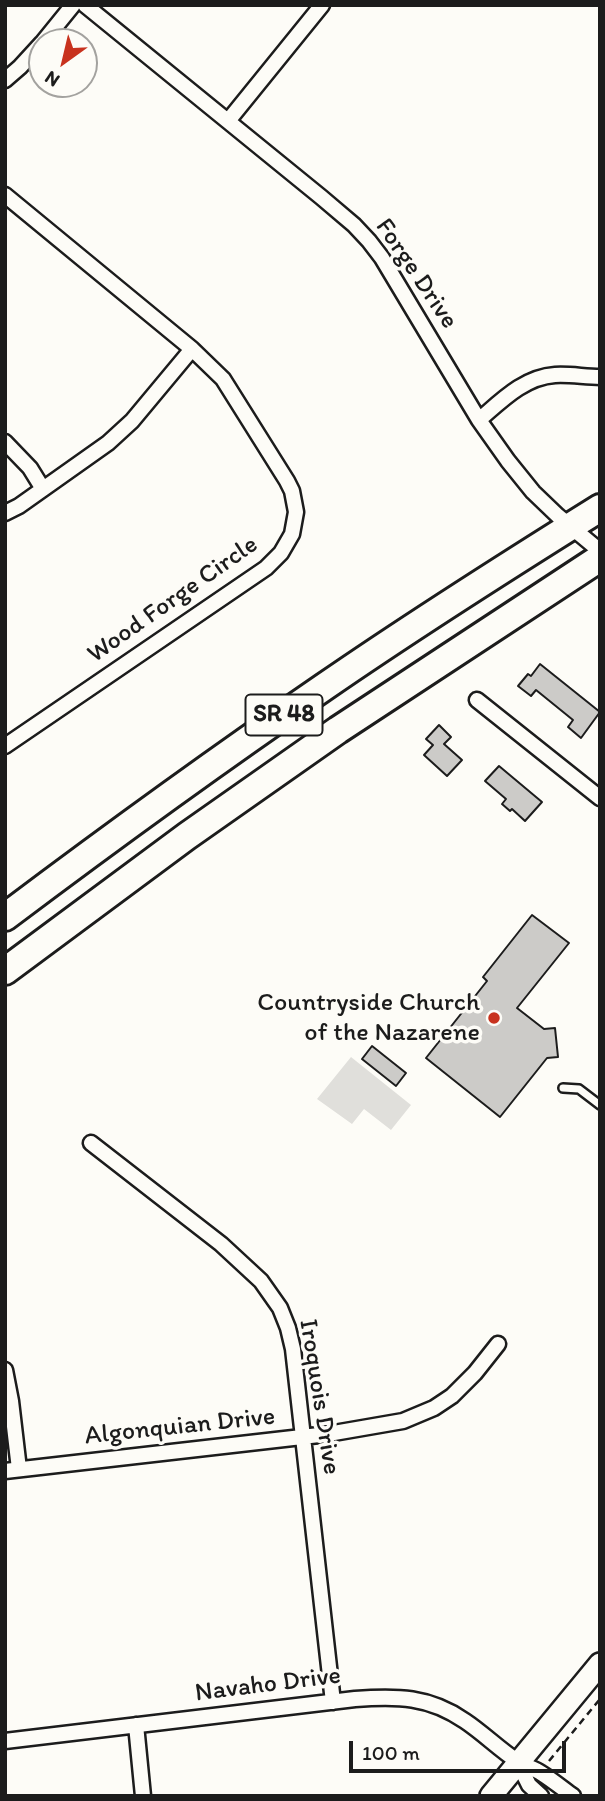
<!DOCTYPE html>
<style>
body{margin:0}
#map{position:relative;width:605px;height:1801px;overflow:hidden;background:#fdfcf7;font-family:Itim,sans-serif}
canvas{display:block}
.frame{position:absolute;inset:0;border:7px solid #1c1c1c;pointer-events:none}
.north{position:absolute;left:28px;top:28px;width:70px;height:70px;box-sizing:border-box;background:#fdfcf7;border:2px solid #a3a29f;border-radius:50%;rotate:214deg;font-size:19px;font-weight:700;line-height:28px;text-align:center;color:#1c1c1c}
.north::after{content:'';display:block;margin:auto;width:24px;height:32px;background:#c8321e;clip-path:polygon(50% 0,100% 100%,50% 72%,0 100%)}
.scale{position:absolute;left:349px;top:1741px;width:217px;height:32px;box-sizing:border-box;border:4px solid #1c1c1c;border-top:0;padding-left:9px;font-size:21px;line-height:24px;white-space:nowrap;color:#1c1c1c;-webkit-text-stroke:5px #fdfcf7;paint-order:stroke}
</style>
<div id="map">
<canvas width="605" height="1801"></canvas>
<div class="frame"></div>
<div class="north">N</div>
<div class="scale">100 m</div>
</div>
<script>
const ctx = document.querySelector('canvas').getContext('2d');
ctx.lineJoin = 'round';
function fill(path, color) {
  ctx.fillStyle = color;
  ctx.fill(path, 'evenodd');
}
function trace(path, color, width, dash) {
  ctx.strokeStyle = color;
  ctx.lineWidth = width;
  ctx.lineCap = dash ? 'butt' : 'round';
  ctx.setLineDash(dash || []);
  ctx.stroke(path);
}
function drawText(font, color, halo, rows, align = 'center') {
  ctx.font = font + ' Itim,sans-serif';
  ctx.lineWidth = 7;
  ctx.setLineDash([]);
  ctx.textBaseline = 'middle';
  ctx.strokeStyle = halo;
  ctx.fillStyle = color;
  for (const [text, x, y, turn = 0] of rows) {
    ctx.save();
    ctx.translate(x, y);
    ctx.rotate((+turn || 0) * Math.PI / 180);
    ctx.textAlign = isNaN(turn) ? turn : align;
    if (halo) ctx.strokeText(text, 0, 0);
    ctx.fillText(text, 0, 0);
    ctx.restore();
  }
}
fill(new Path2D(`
 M351,1057L411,1105L391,1130L364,1109L352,1124L317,1099Z`), '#e0dfdb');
const building = new Path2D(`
 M540,664L600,712L581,738L568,727L573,720L536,690L531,696L518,686L528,674L531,676Z
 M439,725L451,737L444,744L462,760L447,776L424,755L433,745L426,739Z
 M499,766L542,802L525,821L512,809L510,811L502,804L506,799L485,781Z
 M532,915L569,943L517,1008L544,1029L555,1028L558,1057L547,1058L500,1117L426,1058L487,981L483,977Z
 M372,1046L406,1073L396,1086L362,1059Z`);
fill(building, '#cccbc8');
trace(building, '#1c1c1c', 2);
const lane = new Path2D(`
 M563,1088L579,1089L600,1105`);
const street = new Path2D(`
 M85,5L321,197L354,225L369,241L382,258L479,420L508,461L533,492L558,516L600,551
 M43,42L73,5
 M5,80L20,67L42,43
 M228,121L322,5
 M5,195L192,349L223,379L287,481L292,491L296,512L292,534L281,553L266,568L5,746
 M479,420C501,401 524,377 555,375C570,374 585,377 600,377
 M5,442L30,468L43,489
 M5,513L19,506L108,443L132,421L192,349
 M477,700L600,798
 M91,1143L221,1244L261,1281L280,1308L288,1328L293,1349L333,1702
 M5,1370L11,1401L19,1469
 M5,1471L328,1434L403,1421L434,1408L452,1396L475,1373L498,1344
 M136,1725L143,1796
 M5,1741L355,1699C397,1696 429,1696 465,1721C483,1733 499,1749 517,1761C524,1766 534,1768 541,1773C552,1780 562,1788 573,1796
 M518,1763L529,1785L541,1796`);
const secondary = new Path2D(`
 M491,1796L600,1664`);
const highway = new Path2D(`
 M5,917C110,838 216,761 324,687C414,625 507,566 600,508
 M5,971L187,836L338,730L600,558`);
trace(lane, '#1c1c1c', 12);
trace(street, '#1c1c1c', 19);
trace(secondary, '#1c1c1c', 26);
trace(highway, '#1c1c1c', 32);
trace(new Path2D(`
 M549,1761L600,1699`), '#1c1c1c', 2.5, [7, 5]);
trace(lane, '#fdfcf7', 7);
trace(street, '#fdfcf7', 14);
trace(secondary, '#fdfcf7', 21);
trace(highway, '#fdfcf7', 26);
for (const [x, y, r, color] of [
 [494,1018,7,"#c8321e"]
]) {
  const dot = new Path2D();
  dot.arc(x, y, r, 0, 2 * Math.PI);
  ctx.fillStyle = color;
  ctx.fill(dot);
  trace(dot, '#fdfcf7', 2.5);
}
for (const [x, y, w] of [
 [284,715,77]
]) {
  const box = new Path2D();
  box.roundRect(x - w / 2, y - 20.5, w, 41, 5);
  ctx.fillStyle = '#fdfcf7';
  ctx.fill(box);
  trace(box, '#1c1c1c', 2);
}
drawText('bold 24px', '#1c1c1c', null, [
 ["SR 48",284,715]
]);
drawText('26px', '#1c1c1c', '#fdfcf7', [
 ["Forge Drive",416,274,56],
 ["Wood Forge Circle",173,600,-35],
 ["Iroquois Drive",319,1397,81],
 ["Algonquian Drive",180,1427,-6],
 ["Navaho Drive",268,1685,-7]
]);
drawText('26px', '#1c1c1c', '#fdfcf7', [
 ["Countryside Church",480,1003],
 ["of the Nazarene",480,1033]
], 'right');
</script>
